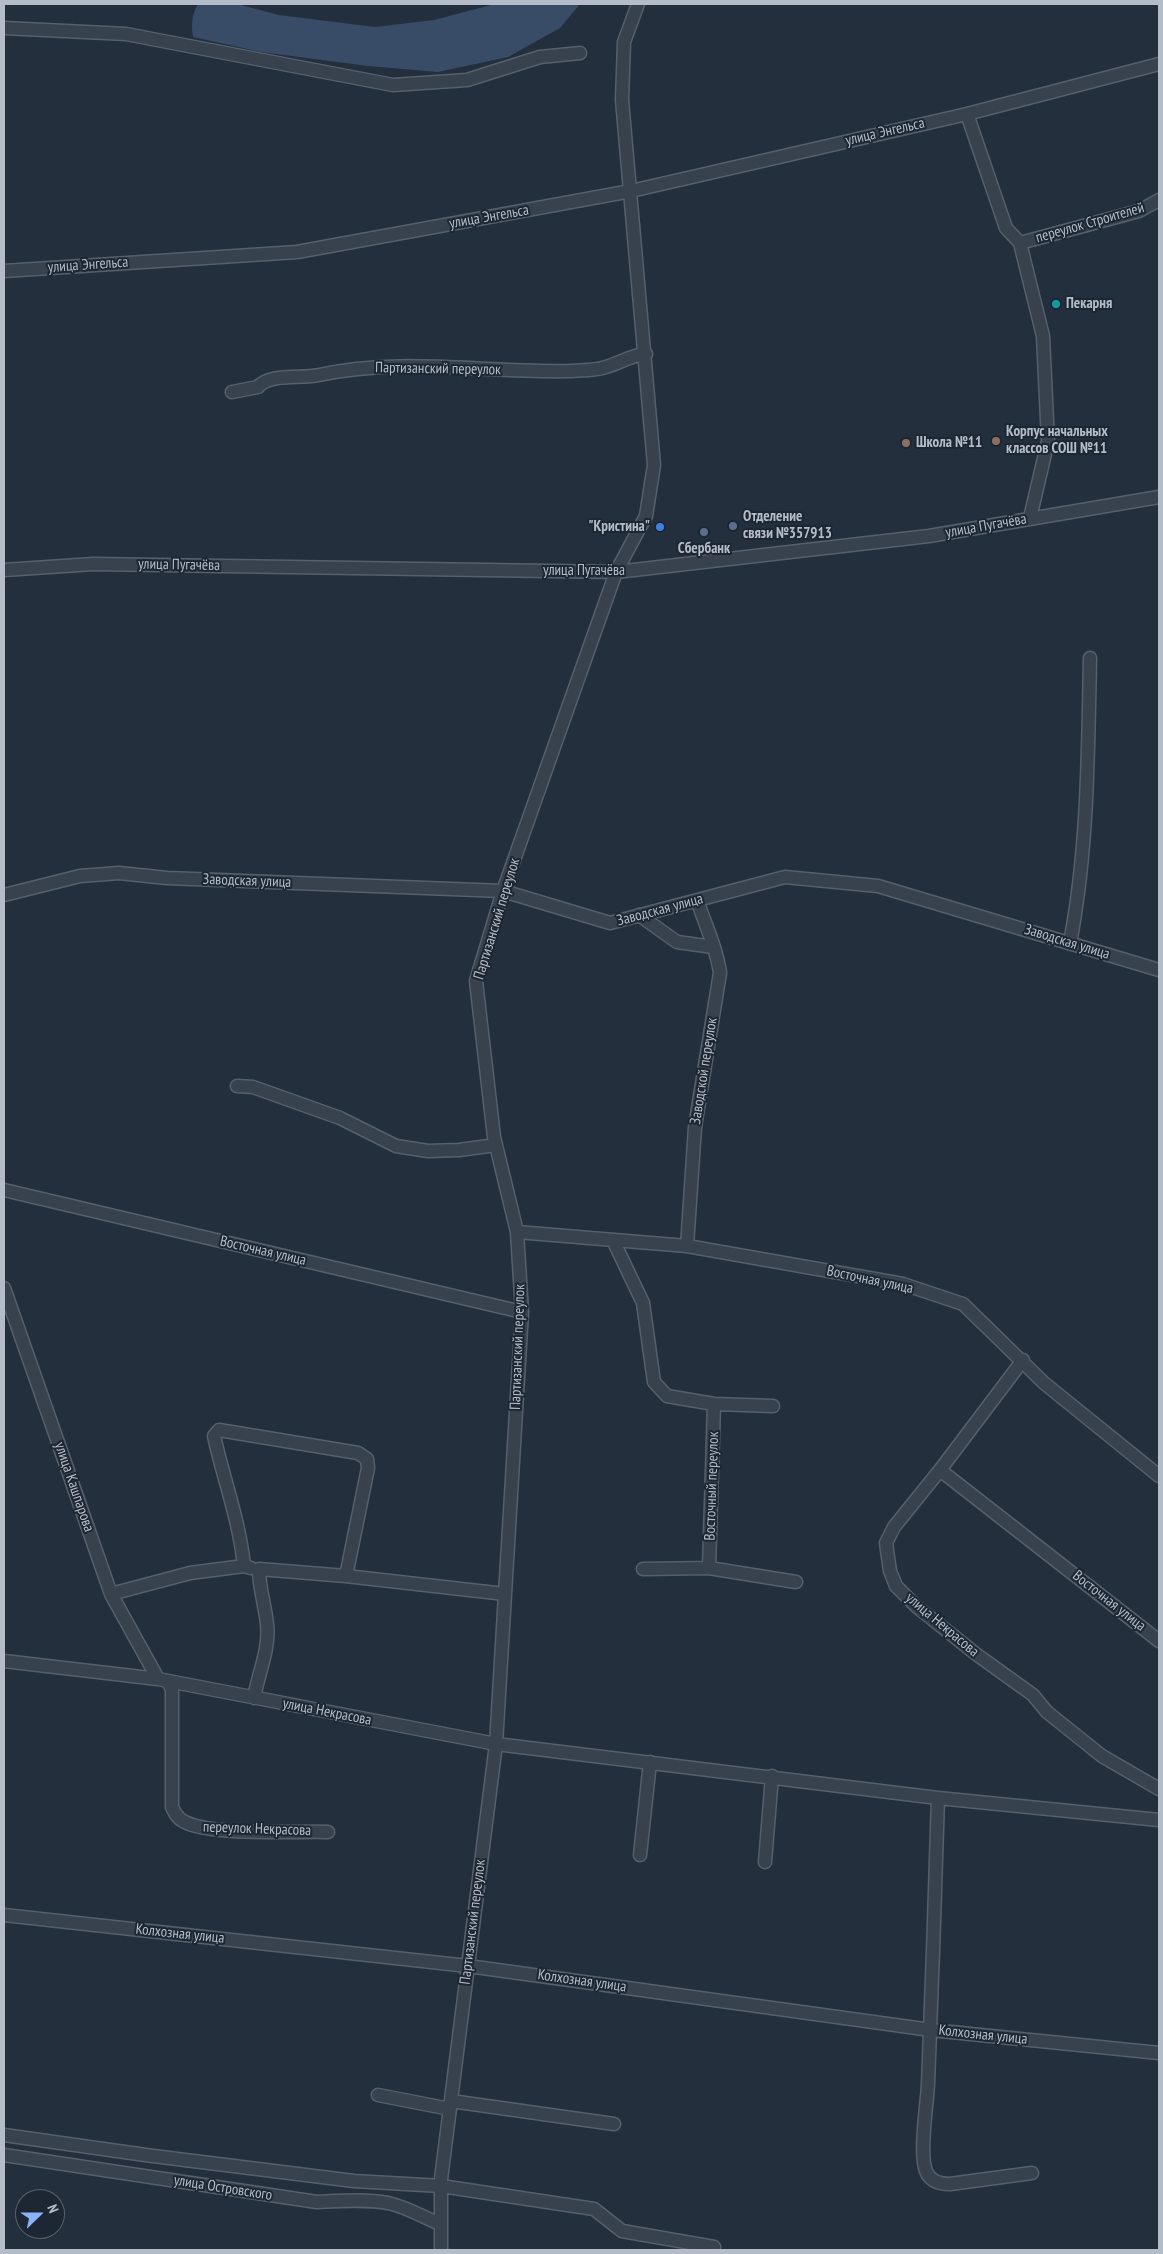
<!DOCTYPE html>
<meta charset="utf-8">
<style>
body{margin:0}
#map{position:relative;width:1163px;height:2254px;overflow:hidden;background:#242f3e;font-family:"PT Sans Narrow",sans-serif}
canvas{display:block}
.frame{position:absolute;inset:0;border:5px solid #b4bcc9;pointer-events:none}
.north{position:absolute;left:15px;top:2189px;width:50px;height:50px;box-sizing:border-box;background:#1d2633;border:1px solid #59626f;border-radius:50%;rotate:68deg;font-size:14px;font-weight:700;line-height:20px;text-align:center;color:#b4bcc9}
.north::after{content:'';display:block;margin:auto;width:18px;height:22px;background:#8ab4f8;clip-path:polygon(50% 0,100% 100%,50% 72%,0 100%)}
</style>
<div id="map">
<canvas width="1163" height="2254"></canvas>
<div class="frame"></div>
<div class="north">N</div>
</div>
<script>
const ctx = document.querySelector('canvas').getContext('2d');
ctx.lineJoin = 'round';
function fill(path, color) {
  ctx.fillStyle = color;
  ctx.fill(path, 'evenodd');
}
function trace(path, color, width, dash) {
  ctx.strokeStyle = color;
  ctx.lineWidth = width;
  ctx.lineCap = dash ? 'butt' : 'round';
  ctx.setLineDash(dash || []);
  ctx.stroke(path);
}
function drawText(font, color, halo, rows, align = 'center') {
  ctx.font = font + ' "PT Sans Narrow",sans-serif';
  ctx.lineWidth = 4;
  ctx.setLineDash([]);
  ctx.textBaseline = 'middle';
  ctx.strokeStyle = halo;
  ctx.fillStyle = color;
  for (const [text, x, y, turn = 0] of rows) {
    ctx.save();
    ctx.translate(x, y);
    ctx.rotate((+turn || 0) * Math.PI / 180);
    ctx.textAlign = isNaN(turn) ? turn : align;
    if (halo) ctx.strokeText(text, 0, 0);
    ctx.fillText(text, 0, 0);
    ctx.restore();
  }
}
fill(new Path2D(`
 M198,4H237L279,15L375,27L434,20L495,4H580L560,28L508,57L438,72L368,66L261,52L193,37C191,25 192,14 198,4Z`), '#394c67');
const minor = new Path2D(`
 M4,28L126,34L393,85L467,80L540,57L580,53
 M967,114L1006,228L1020,243L1043,336L1048,441L1030,518
 M1020,243L1139,211L1159,200
 M4,271L297,252L631,191L967,114L1159,64
 M232,392L258,387C269,373 301,379 319,375C401,357 485,373 569,371C581,370 595,371 606,367C620,363 631,355 646,354
 M4,570L93,564L616,572L929,536L1159,497
 M4,895L80,876L119,873L167,878L503,891L610,923L785,877L878,886L1159,970
 M639,915L677,942L713,947
 M1070,943C1088,849 1088,753 1090,658
 M237,1086L253,1087L340,1118L396,1146L428,1151L459,1150L496,1145
 M4,1190L522,1312
 M517,1232L687,1246L903,1284L963,1304L1044,1383L1159,1476
 M613,1240L643,1303L654,1382L667,1396L714,1404L709,1568
 M687,1246L695,1127L720,973C717,949 705,924 697,900
 M4,1288L111,1594L158,1679
 M1023,1360L940,1470L894,1527L886,1543L890,1571L896,1586L917,1607L976,1654L1033,1695L1047,1712L1102,1756L1159,1789
 M714,1404L773,1406
 M940,1470L1159,1641
 M244,1566C239,1519 224,1481 214,1436L219,1430L358,1453L367,1459L368,1468L346,1576
 M643,1569L709,1568L796,1582
 M111,1594L190,1573L244,1566L251,1568
 M4,1661L158,1679L496,1744L938,1798L1159,1820
 M168,1681L172,1690V1807C175,1813 177,1818 183,1821C208,1836 295,1831 328,1832
 M254,1698C258,1674 270,1649 267,1624C265,1605 259,1588 259,1569L346,1576L505,1594
 M938,1798C935,1893 932,1989 928,2084C927,2105 919,2153 926,2171C930,2182 940,2184 950,2184L1032,2173
 M640,1855L650,1762
 M765,1862L772,1776
 M4,1915L468,1966L931,2030L1159,2053
 M378,2095L450,2109
 M451,2101L614,2124
 M4,2135L153,2156L354,2181L441,2186L594,2209L622,2231L714,2247
 M4,2155L317,2202C340,2201 365,2199 388,2203C407,2207 423,2217 440,2224
 M441,2250V2179L496,1744L522,1312L517,1232L494,1137L476,981L503,891L616,572L646,516L654,465L622,100L624,42L638,4`);
trace(minor, '#565f6c', 15);
trace(minor, '#38414e', 12);
for (const [x, y, r, color] of [
 [1056,304,5,"#0f9aa8"],
 [996,441,5,"#8d6e63"],
 [906,443,5,"#8d6e63"],
 [733,526,5,"#5c6f8a"],
 [660,527,5,"#3f7fe0"],
 [704,532,5,"#5c6f8a"]
]) {
  const dot = new Path2D();
  dot.arc(x, y, r, 0, 2 * Math.PI);
  ctx.fillStyle = color;
  ctx.fill(dot);
  trace(dot, '#1d2633', 2);
}
drawText('15px', '#b4bcc9', '#1d2633', [
 ["улица Энгельса",885,132,-13],
 ["улица Энгельса",489,217,-10],
 ["переулок Строителей",1090,223,-16],
 ["улица Энгельса",88,265,-4],
 ["Партизанский переулок",438,369,1],
 ["улица Пугачёва",986,526,-10],
 ["улица Пугачёва",179,565,1],
 ["улица Пугачёва",584,571],
 ["Заводская улица",247,881,2],
 ["Заводская улица",660,910,-15],
 ["Партизанский переулок",497,919,-73],
 ["Заводская улица",1067,942,17],
 ["Заводской переулок",704,1071,-81],
 ["Восточная улица",263,1251,13],
 ["Восточная улица",870,1280,12],
 ["Партизанский переулок",518,1347,-88],
 ["Восточный переулок",712,1486,-88],
 ["улица Кашпарова",74,1487,71],
 ["Восточная улица",1109,1601,38],
 ["улица Некрасова",942,1625,40],
 ["улица Некрасова",327,1712,11],
 ["переулок Некрасова",257,1829,2],
 ["Партизанский переулок",473,1922,-83],
 ["Колхозная улица",180,1934,6],
 ["Колхозная улица",582,1981,8],
 ["Колхозная улица",983,2035,6],
 ["улица Островского",223,2188,9]
]);
drawText('bold 15px', '#b4bcc9', '#1d2633', [
 ["Пекарня",1066,304],
 ["Корпус начальных",1006,432],
 ["классов СОШ №11",1006,449],
 ["Школа №11",916,443],
 ["Отделение",743,517],
 ["связи №357913",743,534],
 ["\"Кристина\"",650,527,"right"],
 ["Сбербанк",704,549,"center"]
], 'left');
</script>
